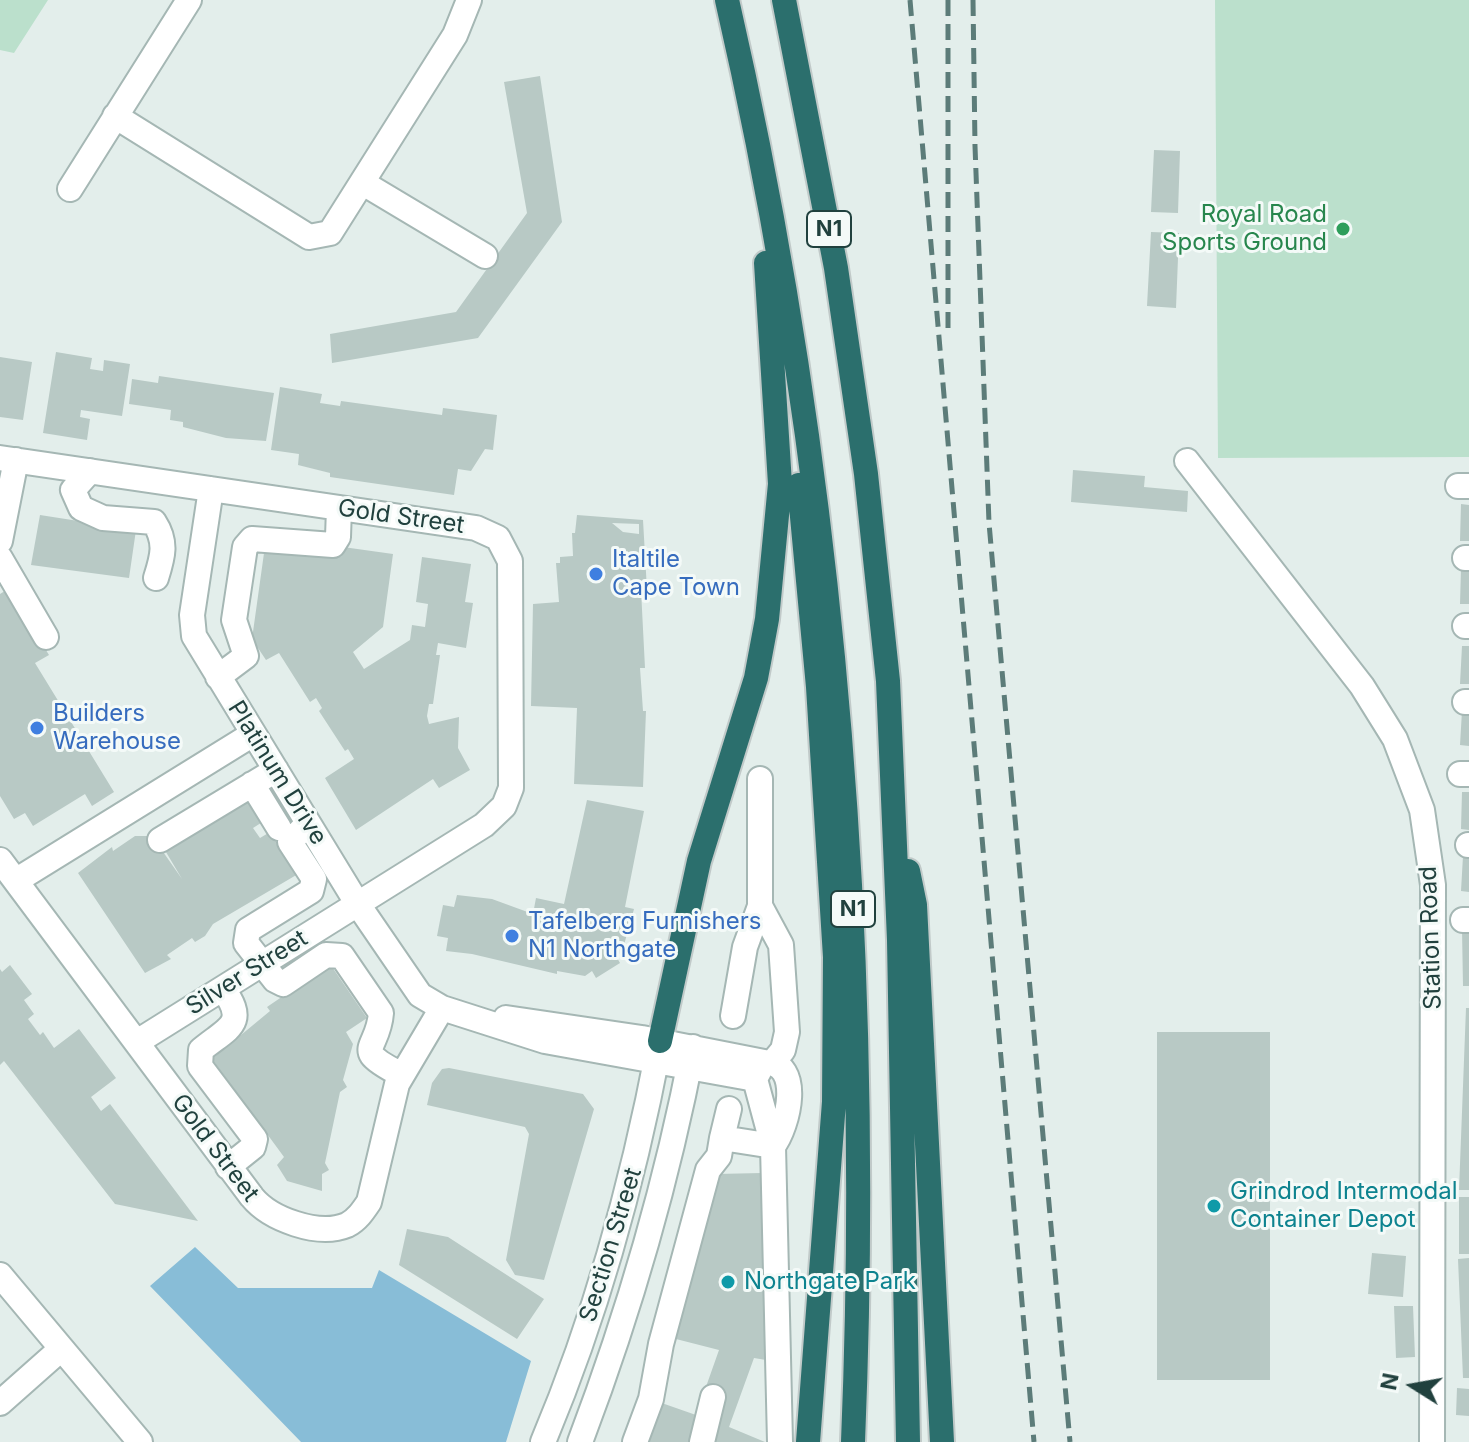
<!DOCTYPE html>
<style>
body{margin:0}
#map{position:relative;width:1469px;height:1442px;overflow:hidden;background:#e3eeeb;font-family:Inter,sans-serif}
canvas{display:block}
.north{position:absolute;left:1373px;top:1346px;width:80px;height:80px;-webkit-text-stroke:6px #f4faf8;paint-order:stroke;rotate:281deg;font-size:22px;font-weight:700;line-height:32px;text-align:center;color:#21413e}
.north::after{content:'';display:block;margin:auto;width:28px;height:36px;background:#21413e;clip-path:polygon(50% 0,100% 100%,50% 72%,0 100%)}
</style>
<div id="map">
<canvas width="1469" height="1442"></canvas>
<div class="north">N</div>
</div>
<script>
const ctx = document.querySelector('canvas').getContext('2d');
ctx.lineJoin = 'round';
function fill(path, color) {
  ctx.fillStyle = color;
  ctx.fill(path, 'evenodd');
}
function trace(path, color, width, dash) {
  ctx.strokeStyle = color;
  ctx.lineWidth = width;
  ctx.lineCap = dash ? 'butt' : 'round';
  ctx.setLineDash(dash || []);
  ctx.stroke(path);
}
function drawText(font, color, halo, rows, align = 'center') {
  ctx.font = font + ' Inter,sans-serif';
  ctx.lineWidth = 6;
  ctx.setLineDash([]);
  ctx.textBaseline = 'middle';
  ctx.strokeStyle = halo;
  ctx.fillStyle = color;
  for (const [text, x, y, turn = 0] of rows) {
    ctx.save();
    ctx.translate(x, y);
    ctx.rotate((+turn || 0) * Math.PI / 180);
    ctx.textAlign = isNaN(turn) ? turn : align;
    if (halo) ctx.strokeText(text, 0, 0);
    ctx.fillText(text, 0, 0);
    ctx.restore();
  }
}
fill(new Path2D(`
 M0,0H48L14,53L0,50Z
 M1215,0H1469V457L1218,458Z`), '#bbe0cc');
fill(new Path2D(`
 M195,1247L238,1288H372L379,1270L531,1361L506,1442H301L150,1286Z`), '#88bdd7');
fill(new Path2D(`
 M540,76L562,222L478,338L332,363L330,334L456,312L527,213L504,82Z
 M1154,150L1180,151L1178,213L1151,212Z
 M1151,232L1179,233L1176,308L1147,306Z
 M56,352L92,358L90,369L103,371L104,360L130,364L122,416L81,410L80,417L90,419L87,440L43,433Z
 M0,357L32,362L23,420L0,417Z
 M159,376L274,393L266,441L226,438L183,427V422L170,420L171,410L129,404L132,379L158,383Z
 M280,387L322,394L320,403L340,406L341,401L442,415L443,408L497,415L493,450L485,449L471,471L458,469L454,495L330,477V473L298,465L299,454L271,450Z
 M1073,470L1145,476L1144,487L1188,491L1187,512L1071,502Z
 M1461,504L1469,505V541H1460Z
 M40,515L136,530L129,578L31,565Z
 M577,515L643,520L647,590H641L645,668H640L643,711H646L643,787L574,784L577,708L531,706L533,604L559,602L556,563H560V557L573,556L572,533H575ZM612,523L639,524V534L623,532Z
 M265,546L341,557L343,547L393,554L383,627L353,652L364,669L410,640L412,625L425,627L428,604L416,602L422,557L471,564L465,602L473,603L466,648L438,643L436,655H440L433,704H429L427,716L429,724L459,717L458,748L470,770L439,788L433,779L356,830L325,778L354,759L348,749L345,751L319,711L322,708L316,698L310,702L279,653L266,660L252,639Z
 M1461,569H1469V604H1460Z
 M8,589L49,655L35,663L114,792L92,806L85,794L33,826L25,813L14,819L0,796V594Z
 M1462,646H1469V684H1460Z
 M1462,711H1469V746L1460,745Z
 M246,792L264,821L253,828L260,838L270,832L298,874L213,924L205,936L195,942L192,938L167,955L171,959L145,973L78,873L112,847L113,851L135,836H152L182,879L163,847Z
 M1462,792H1469V830L1461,829Z
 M587,800L644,811L625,907L634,909L622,952L616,956L620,963L596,978L592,971L585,976L557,971V974L472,954L446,951L448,938L437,936L443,905L454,907L457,895L492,899L533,914L536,898L564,904Z
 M1463,856L1469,857V892L1461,891Z
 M1462,929H1469V986H1463Z
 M330,964L367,1018L346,1032L353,1044L343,1080L347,1087L340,1092L325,1163L329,1170L322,1174V1191L287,1181L277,1165L284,1157L212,1059L270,1011L267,1007Z
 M10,965L32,994L24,1000L34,1014L28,1019L40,1035L43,1032L54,1048L79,1029L116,1078L91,1097L101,1111L110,1104L198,1221L115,1204L4,1061L0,1065V969L2,972Z
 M1466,1008H1469V1190H1459Z
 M1157,1032H1270V1380H1157Z
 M449,1068L583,1094L594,1109L544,1280L515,1275L506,1260L529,1134L525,1127L427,1105L432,1083L442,1069Z
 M762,1173L766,1360L754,1358L729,1427L765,1442H642L656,1401L696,1415L719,1350L676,1339L716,1174Z
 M1459,1197H1469V1254H1459Z
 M407,1229L448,1237L544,1299L517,1339L399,1265Z
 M1372,1253L1406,1256L1403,1297L1368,1294Z
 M1469,1258V1378H1463L1458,1259Z
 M1394,1306H1413L1415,1357L1396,1358Z
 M1457,1388L1469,1389V1416L1456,1415Z`), '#b8c9c5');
const minor = new Path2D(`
 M115,116L309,237L330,233L455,35L469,0
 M363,183L485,256
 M70,189L189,0
 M0,458L476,528L498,538L510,561L511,788L504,806L484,825L137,1042
 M1187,461L1362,686L1395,739L1422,810L1433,885L1432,1442
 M90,471L73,490L81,508L103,518L154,522C167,542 163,556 156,578
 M1458,486H1469
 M211,489L192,615L194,636L357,903L420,995L442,1008L545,1041L755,1079
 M0,541L16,460
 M0,558L46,637
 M1465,558H1469
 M1465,626H1469
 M218,677L246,656L234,620L245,547L252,539L333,545L338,537L339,508
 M1465,702H1469
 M1460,774H1469
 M760,779V906L781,945L787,1032L783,1050L773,1062
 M252,784L279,828
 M308,823L290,842L314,879L311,891L248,930L246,943L275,980L283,984L326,955L342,956L381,1013C378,1052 349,1048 402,1075
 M160,840L276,770
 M1468,845H1469
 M0,860L252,1197C270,1219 318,1237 347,1225C357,1220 363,1211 369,1202L397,1084L442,1008
 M17,880L253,734
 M1463,920H1469
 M223,989C248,1024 229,1027 201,1050L200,1066L255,1139L253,1147L228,1167
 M733,1016L745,947L760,906
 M506,1018L642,1038L764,1062
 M722,1138L729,1109
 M773,1146C788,1127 804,1062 764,1062L755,1079L773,1146L780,1442
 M0,1275L140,1442
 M0,1403L61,1349
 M543,1442C597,1314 633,1183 659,1046
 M580,1442C629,1313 667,1182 693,1047
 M635,1442L651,1399L661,1344L708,1170L719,1156L722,1138L773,1146
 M702,1442L713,1397`);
const highway = new Path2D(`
 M727,0C836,474 873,957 853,1442
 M784,0L836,268L866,474L888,681L899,940L908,1442
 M799,485L818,687L835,957L834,1102L808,1442
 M908,871L915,905L942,1442
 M660,1041L699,861L756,678L767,619L780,484L766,263`);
trace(minor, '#a5b7b4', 28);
trace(highway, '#c1cac9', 28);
trace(minor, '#fff', 24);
trace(highway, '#2b6f6d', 24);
trace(new Path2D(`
 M910,0L1034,1442
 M948,0V328
 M973,0L975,146L989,523L1070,1442`), '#5c7c79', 5, [16, 8]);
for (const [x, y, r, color] of [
 [1343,229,8,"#2e9e5b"],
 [596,574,8,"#3f7fe0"],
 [37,728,8,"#3f7fe0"],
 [512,936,8,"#3f7fe0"],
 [1214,1206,8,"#0f9aa8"],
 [728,1282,8,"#0f9aa8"]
]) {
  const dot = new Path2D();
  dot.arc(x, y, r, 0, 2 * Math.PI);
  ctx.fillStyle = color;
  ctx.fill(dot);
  trace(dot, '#f4faf8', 3);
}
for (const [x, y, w] of [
 [829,229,44],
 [853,909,44]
]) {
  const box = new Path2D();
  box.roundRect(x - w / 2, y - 18, w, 36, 6);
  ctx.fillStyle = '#f4faf8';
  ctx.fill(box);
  trace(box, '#21413e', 2);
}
drawText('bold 22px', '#21413e', null, [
 ["N1",829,229],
 ["N1",853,909]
]);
drawText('24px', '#27864d', '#f4faf8', [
 ["Royal Road",1327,215],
 ["Sports Ground",1327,243]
], 'right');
drawText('24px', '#21413e', '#f4faf8', [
 ["Gold Street",401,517,8],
 ["Platinum Drive",277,773,58],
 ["Station Road",1431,938,-92],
 ["Silver Street",247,973,-32],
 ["Gold Street",215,1148,53],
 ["Section Street",611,1245,-73]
]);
drawText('24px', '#366cbe', '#f4faf8', [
 ["Italtile",612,560],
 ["Cape Town",612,588],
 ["Builders",53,714],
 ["Warehouse",53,742],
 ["Tafelberg Furnishers",528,922],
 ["N1 Northgate",528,950]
], 'left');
drawText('24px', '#0d838f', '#f4faf8', [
 ["Grindrod Intermodal",1230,1192],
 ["Container Depot",1230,1220],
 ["Northgate Park",744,1282]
], 'left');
</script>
